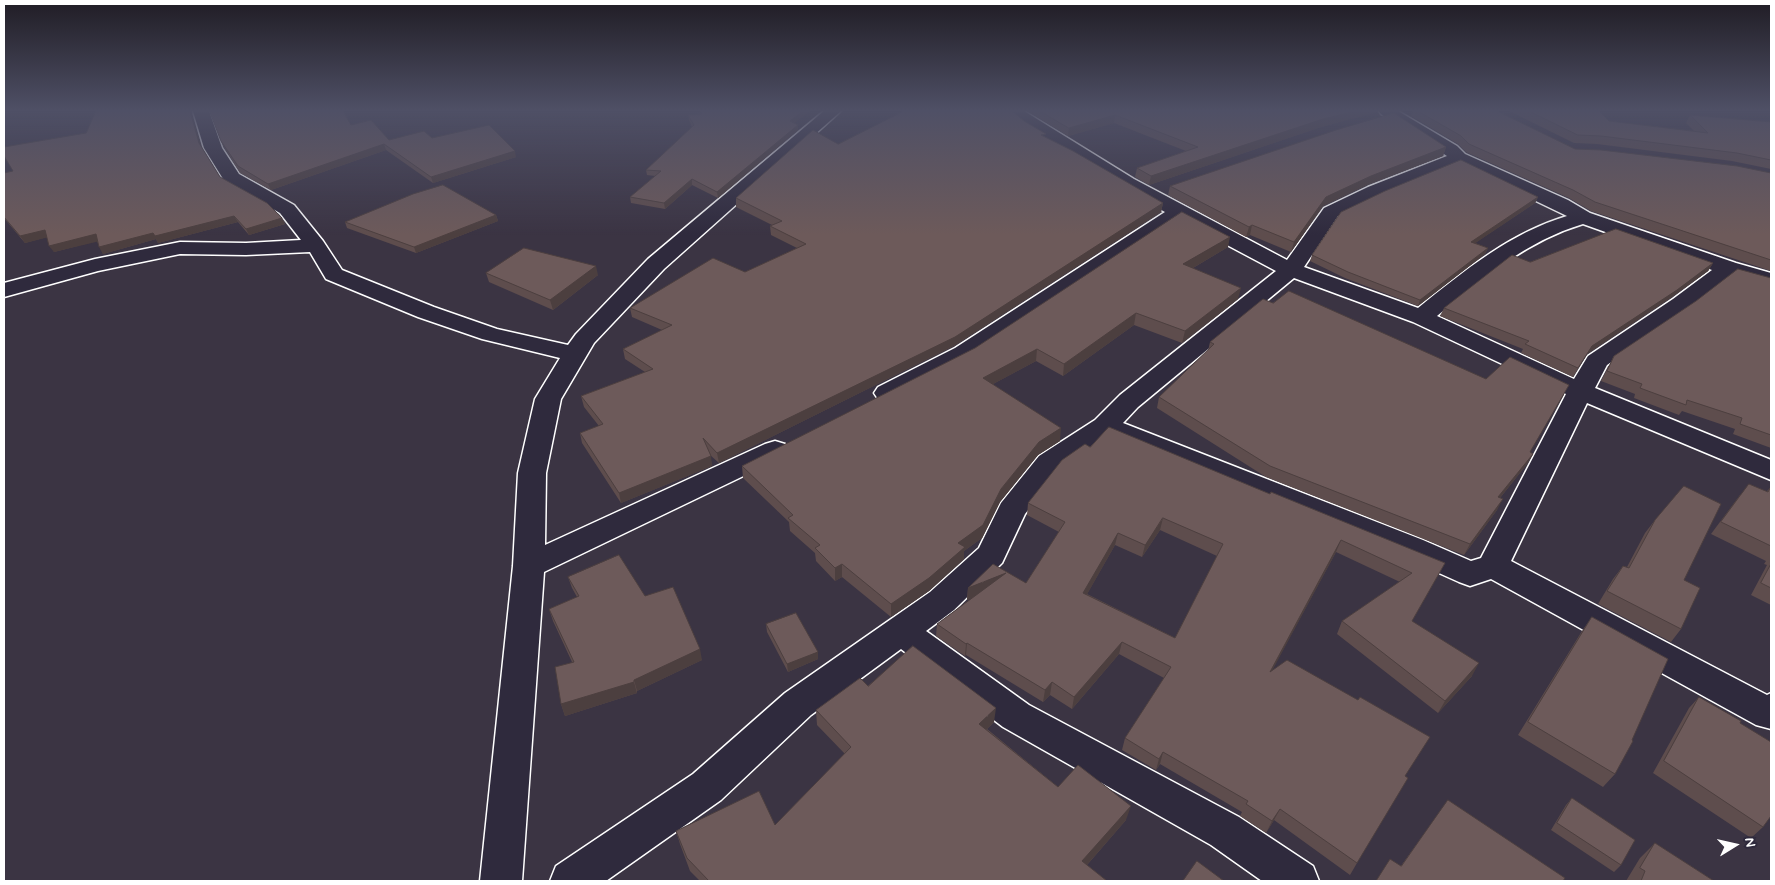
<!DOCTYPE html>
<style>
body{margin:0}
#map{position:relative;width:1775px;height:885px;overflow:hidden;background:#3b3443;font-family:Mynerve,sans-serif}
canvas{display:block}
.frame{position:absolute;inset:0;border:5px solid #fff;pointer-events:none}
.north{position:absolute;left:1710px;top:820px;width:50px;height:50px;-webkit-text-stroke:4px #2f2a3d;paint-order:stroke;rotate:80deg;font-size:14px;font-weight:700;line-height:20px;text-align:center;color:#fff}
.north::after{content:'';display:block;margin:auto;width:18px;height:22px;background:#fff;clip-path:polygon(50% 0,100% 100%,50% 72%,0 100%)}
</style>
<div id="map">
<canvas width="1775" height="885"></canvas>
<div class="frame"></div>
<div class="north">N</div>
</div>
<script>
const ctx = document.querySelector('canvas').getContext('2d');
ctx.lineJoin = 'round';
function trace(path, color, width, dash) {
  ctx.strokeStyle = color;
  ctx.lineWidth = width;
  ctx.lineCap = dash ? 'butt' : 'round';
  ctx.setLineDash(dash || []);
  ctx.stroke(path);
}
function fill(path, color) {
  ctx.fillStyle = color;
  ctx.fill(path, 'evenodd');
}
const minor = new Path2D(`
 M193,111H209L222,148L239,174L294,205L323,241L342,270L434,307L497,329L568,345L576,334L648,259L824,111H841L664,269L594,343L561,399L546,473L545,545L765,444L775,441L785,444L789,450L785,456L544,572L522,881H480L513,566L518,473L535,399L560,358L482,339L418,317L326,279L310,252L246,255L180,254L98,271L4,297V283L95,259L180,242L246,243L301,240L280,213L225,182L204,148Z
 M1006,111H1024L1134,179L1287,260L1324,208L1368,187L1447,156L1381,114L1379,111H1398L1457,146L1465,154L1568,200L1590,213L1736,263L1771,273V287L1732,276L1689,309L1607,365L1595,388L1771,460V480L1587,403L1511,561L1767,695L1771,693V729L1756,725L1491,579L1470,586L1459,582L1401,556L1107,437L1059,470L1025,514L1002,563L954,610L926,631L1029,705L1239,817L1313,866L1319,881H1262L1211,845L1003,727L901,649L811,715L721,800L606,881H550L556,866L693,774L785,693L930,592L979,548L1001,503L1039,456L1095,420L1120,395L1276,271L1180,220L973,358L896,399L887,401L878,399L874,393L878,387L955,348L1165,212L1120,187L1025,128ZM1459,164L1567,216C1510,233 1464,271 1418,308L1304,267L1338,216L1382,195ZM1583,224L1712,270L1673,299L1588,356L1574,379L1437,316C1482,279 1526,241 1583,224ZM1294,278L1413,322L1566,394L1481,558L1471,561L1423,540L1123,423L1138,407Z`);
trace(minor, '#fff', 3);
fill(minor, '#2f2a3d');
fill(new Path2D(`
 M708,111H810L794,123L798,125V130L718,198L692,185L665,209L631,203L630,197L655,176L647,175L646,170L692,127L689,120L688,115L701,114V112Z
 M1027,111H1378L1377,112L1321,127L1149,185L1135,177L1137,168L1186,151L1114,123L1068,136Z
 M1413,111H1497L1575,149L1771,173V271L1591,211L1569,198L1466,152L1458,144L1411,116Z
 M1509,111H1599L1609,121L1694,131L1686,123L1690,115L1771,122V169L1732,161L1597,144L1574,143Z
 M191,112L201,146L220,177L282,218L285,224L249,235L238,222L158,243L156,239L103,254L97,241L54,252L47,237L25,243L4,218V173L13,171L86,133Z
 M1024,121L1045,137L1163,203L1161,212L954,346L719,463L710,455L712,466L621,503L582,443L580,433L599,426L584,407L581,396L645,372L625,359L623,349L662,330L632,317L630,308L745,272L797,248L771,235L770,226L772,225L736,207V198L838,144Z
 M351,125L389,140L432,138L516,157L433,183L386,150L271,190L240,173L224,147L221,141Z
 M1446,147L1443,156L1367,185L1323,206L1291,252L1250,235L1246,237L1168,195L1170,186Z
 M1538,197L1535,203L1475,243L1488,248L1485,254L1418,306L1345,278L1310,261L1312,255Z
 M496,215L498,221L416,253L347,228L345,222Z
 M1228,247L1193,268L1238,299L1182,343L1134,325L1063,376L1036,361L993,384L1060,441L1038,455L1000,502L982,538L964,551V559L929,591L891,617L842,577L835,581L816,561L815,553L790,531L789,522L743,478L742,466Z
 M1530,262L1713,263L1708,271L1672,297L1587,354L1573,377L1521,353L1523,349L1440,316L1444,308Z
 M486,273L598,275L553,310L489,282Z
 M1771,278V448L1733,434L1735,429L1682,411L1679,415L1634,398L1635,394L1601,381L1614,356Z
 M1210,342L1530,452L1533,454L1527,464L1500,498L1497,510L1464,555L1266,477L1157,408L1159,397L1208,351Z
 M1090,447L1270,494L1445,563L1412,621L1472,676L1438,713L1337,634L1342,621L1400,582L1336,552L1272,670L1405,776L1357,863L1350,875L1274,820L1266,833L1240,816L1242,812L1160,764L1156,770L1122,750L1125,738L1164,678L1119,654L1072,709L1050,695L1043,702L966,655L965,656L936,636L937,624L972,598L967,600L968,588L1026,583L1059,532L1027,515L1028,503ZM1160,530L1217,556L1175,638L1087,594L1115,545L1142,557Z
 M1770,488L1771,489V605L1751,595L1767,565L1764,564L1766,561L1711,534L1740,495L1767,491Z
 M1655,520L1684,580L1681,629L1671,642L1598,604L1613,579L1623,566L1627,567L1645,533Z
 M568,577L645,596L702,660L637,691V693L565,716L561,704L572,662L553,621L549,609L577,597L572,588Z
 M1592,617L1615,774L1603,787L1518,735L1582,631Z
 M766,624L818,659L788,672L767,632Z
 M868,686L994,722L987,729L1058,787L1126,820L1087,865L1107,881H700L690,871L680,844L676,831L775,825L845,754L817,725L816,710Z
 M1699,697L1740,723L1763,827L1751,838L1653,773L1689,708Z
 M1572,798L1621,865L1614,872L1551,830L1566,805Z
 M1655,843L1714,881H1626L1640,858Z`), '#5e4d4d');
fill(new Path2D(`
 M190,111H192L191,112L202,149L199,143Z
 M803,111H810L791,126L790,121Z
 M1355,111H1378L1377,112L1321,127L1149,185L1151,176L1323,119Z
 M1115,115L1114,123L1068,136L1069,128Z
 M798,125V130L718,198L717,192Z
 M384,144L386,150L271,190L268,184Z
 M1446,147L1443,156L1367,185L1323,206L1291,252L1294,242L1326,197L1371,176Z
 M515,151L516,157L433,183L431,177Z
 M692,179V185L665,209L664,203Z
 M1538,197L1535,203L1468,248L1471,242Z
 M1163,203L1161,212L954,346L719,463L717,453Z
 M496,215L498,221L416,253L414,247Z
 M234,216L238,222L158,243L156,239L103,254L99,247L153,233Z
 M282,218L285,224L249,235L246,229Z
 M1252,225L1250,235L1246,237L1249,227Z
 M45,230L49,237L25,243L20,236Z
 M96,234L100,241L54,252L49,246Z
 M1230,237L1228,247L1181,275L1183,264Z
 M1488,248L1485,254L1418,306L1420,300Z
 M1713,263L1708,271L1672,297L1587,354L1573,377L1592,346Z
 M596,266L598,275L553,310L550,300Z
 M1241,288L1238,299L1182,343L1185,331Z
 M1136,313L1134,325L1063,376L1064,364Z
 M1037,349L1036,361L982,390L983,378Z
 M1061,428L1060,441L1038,455L1000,502L982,538L964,551V559L929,591L891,617V604L958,543L1039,442Z
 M1533,454L1527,464L1492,508L1498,497Z
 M711,456L712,466L621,503L619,493Z
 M1503,499L1497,510L1464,555L1470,544Z
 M1163,518L1160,530L1142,557L1145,545Z
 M1118,533L1115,545L1081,605L1083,593Z
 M1341,540L1336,552L1265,684L1270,672Z
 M842,564V577L835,581V568Z
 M1006,573L1005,585L967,600L968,588Z
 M1122,642L1119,654L1072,709L1074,697Z
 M967,643L966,655L965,656L966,644Z
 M700,649L702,660L637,691L634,680Z
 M818,652V659L788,672L787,664Z
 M1479,663L1472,676L1438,713L1445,701Z
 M634,682L637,693L565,716L561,704Z
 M1052,682L1050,695L1043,702L1045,690Z
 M996,708L994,722L978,738L979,724Z
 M1163,752L1160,764L1156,770L1159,759Z
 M1131,806L1126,820L1079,874L1082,861Z
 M1280,809L1274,820L1266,833L1272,821Z`), '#4c3f3f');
const building = new Path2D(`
 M96,111H190L199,143L220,177L267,203L282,218L246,229L234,216L155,236L153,233L99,247L96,234L49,246L45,230L20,236L4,217V173L13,171L4,156V147L86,133Z
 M210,111H343L351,125L371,120L389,140L424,131L432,138L489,125L515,151L431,177L384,144L268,184L238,166L221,141Z
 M708,111H803L790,121L798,125L717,192L692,179L664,203L630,197L661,171L646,170L694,125L688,115L702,114L701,112Z
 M904,111H1012L1024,121L1046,134L1041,135L1073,151L1163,203L955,337L717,453L703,438L711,456L619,493L580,433L603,424L581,396L653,369L623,349L672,325L630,308L713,258L745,272L806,244L770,226L782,221L736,198L813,130L838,144Z
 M1040,111H1355L1323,119L1151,176L1137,168L1198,147L1115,115L1069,128Z
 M1418,111H1497L1575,149L1601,150L1737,166L1771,173V260L1595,202L1573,190L1469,144L1461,136Z
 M1529,111H1599L1609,121L1708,133L1690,115L1771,122V160L1737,153L1601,136L1578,135Z
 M1394,113L1446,147L1371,176L1326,197L1294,242L1252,225L1249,227L1170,186L1336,130Z
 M1461,160L1538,197L1471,242L1488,248L1420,300L1348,272L1312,255L1341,212L1385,191Z
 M443,185L496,215L414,247L345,222L413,194Z
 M1182,212L1230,237L1183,264L1241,288L1185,331L1136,313L1064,364L1037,349L983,378L1061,428L1039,442L1001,489L983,525L958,543L965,547L929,578L891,604L842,564L835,568L815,548L820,545L788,518L793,515L742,466L975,348Z
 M1616,229L1713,263L1677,290L1592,346L1578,368L1525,344L1529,341L1444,308L1512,255L1530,262Z
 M524,248L596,266L550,300L486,273Z
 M1738,269L1771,278V435L1740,424L1742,418L1687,400L1686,405L1640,388L1642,384L1607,371L1614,356L1696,301Z
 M1289,291L1486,379L1510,357L1569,385L1530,452L1533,454L1498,497L1503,499L1470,544L1270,466L1159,397L1214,344L1210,342L1263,299L1273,303Z
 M1109,427L1270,494L1271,492L1445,563L1412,621L1479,663L1445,701L1342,621L1412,573L1341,540L1270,672L1287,660L1358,700L1360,697L1430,737L1405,776L1408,778L1357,863L1280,809L1272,821L1246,804L1248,801L1163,752L1159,759L1125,738L1171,667L1122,642L1074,697L1052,682L1045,690L967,643L966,644L937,624L1006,573L968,588L993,564L1026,583L1065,522L1028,503L1062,460L1085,444L1090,447ZM1163,518L1223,544L1175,638L1083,593L1118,533L1145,545Z
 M1749,484L1768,492L1770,488L1771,489V546L1721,522Z
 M1684,486L1721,504L1684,580L1700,588L1681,629L1607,591L1623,566L1629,568L1655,520Z
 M619,555L645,596L673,587L700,649L634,680V682L561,704L555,667L574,662L549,609L579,596L568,577Z
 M1771,564V588L1761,583Z
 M796,613L818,652L787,664L766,624Z
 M1592,617L1668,659L1632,740L1633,741L1615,774L1528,722Z
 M913,646L996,708L979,724L1058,787L1078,765L1131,806L1082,861L1107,881H709L687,858L676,831L759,791L775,825L851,747L816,710L860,678L868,686Z
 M1699,697L1741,721L1740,723L1771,742V816L1763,827L1664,761Z
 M1572,798L1635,840L1621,865L1557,823Z
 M1448,800L1565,878L1563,881H1376L1390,859L1401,866Z
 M1655,843L1714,881H1641L1645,871L1640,868Z
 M1197,861L1224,881H1183Z`);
fill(building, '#6d5a5a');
trace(building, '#4c3f3f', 1);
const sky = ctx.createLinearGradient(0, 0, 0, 235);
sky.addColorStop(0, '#201d25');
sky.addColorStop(0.47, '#4f5066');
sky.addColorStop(1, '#4f506600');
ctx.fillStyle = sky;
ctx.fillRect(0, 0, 1775, 235);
</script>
